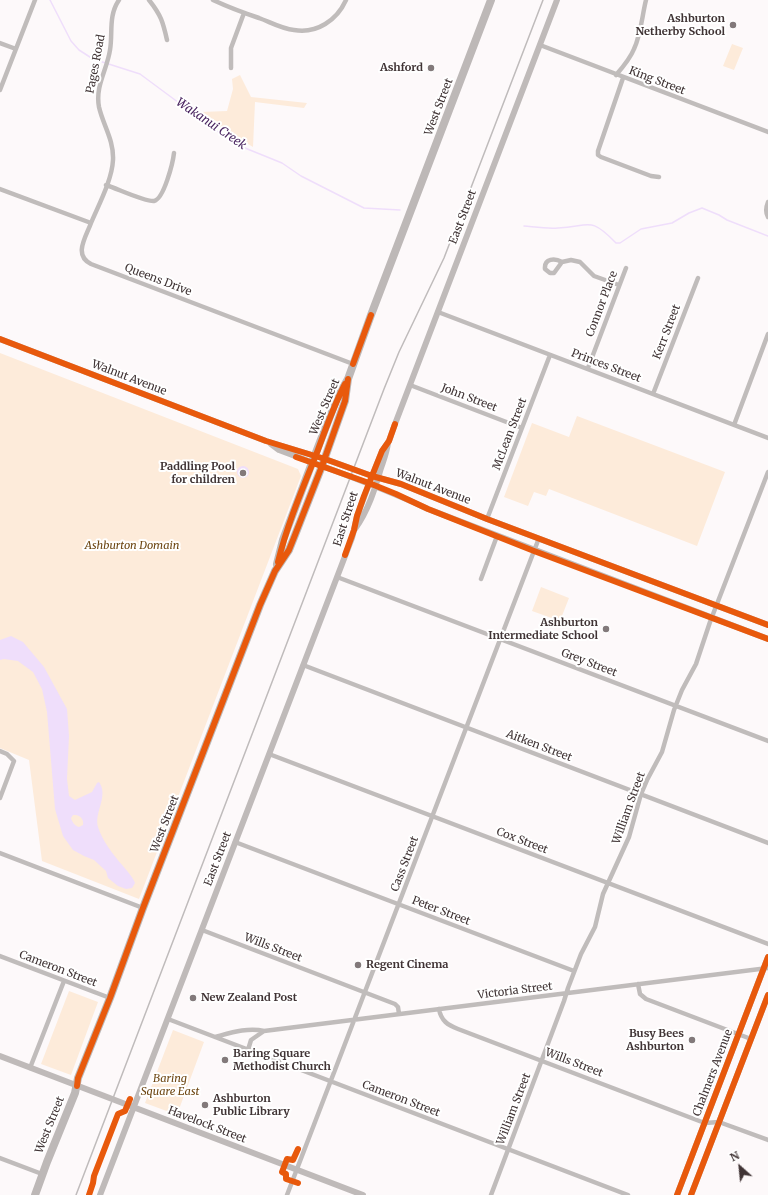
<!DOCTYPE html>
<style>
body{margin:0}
#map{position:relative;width:768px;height:1195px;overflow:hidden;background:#fdf9fa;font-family:Merriweather,serif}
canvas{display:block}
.north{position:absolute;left:720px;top:1147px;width:40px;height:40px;-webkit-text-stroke:3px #fff;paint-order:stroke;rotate:333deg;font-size:11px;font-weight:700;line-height:16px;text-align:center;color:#403435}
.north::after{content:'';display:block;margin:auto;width:14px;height:18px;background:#403435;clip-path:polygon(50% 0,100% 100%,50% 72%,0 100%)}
</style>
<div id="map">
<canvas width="768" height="1195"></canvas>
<div class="north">N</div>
</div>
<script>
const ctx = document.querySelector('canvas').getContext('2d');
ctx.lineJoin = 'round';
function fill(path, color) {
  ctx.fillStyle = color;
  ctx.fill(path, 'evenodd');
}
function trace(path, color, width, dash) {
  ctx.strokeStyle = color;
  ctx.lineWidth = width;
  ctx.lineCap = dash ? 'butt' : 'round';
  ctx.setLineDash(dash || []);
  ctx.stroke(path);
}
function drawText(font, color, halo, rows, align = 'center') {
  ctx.font = font + ' Merriweather,serif';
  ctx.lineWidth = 4;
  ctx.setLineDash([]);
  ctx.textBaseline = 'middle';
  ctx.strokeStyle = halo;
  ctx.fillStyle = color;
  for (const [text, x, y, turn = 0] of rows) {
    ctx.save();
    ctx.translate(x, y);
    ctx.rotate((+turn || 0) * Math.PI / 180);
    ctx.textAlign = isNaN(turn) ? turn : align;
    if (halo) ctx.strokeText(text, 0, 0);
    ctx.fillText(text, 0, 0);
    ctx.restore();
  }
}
fill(new Path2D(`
 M732,44L743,48L734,70L723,66Z
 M240,75L251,97L307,103L304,108L255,102L253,147L200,115L201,112L227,111L233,89L232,79Z
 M0,353L298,469L301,476L139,899L42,861L29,760L0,748Z
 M577,416L725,472L697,546L549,489L546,496L534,492L528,506L504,497L532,423L569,437Z
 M541,587L569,598L560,621L532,611Z
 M69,991L98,1002L71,1075L41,1064Z
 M173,1030L204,1042L178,1112L175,1110L172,1113L145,1103Z`), '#fdebda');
fill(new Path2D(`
 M237 472a6 6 0 1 1 12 0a6 6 0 1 1-12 0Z
 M11,636L23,642L44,667L67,709L69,736L67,779L69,796L75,800L92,792L97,783L99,782C109,796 94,812 98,827C102,840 113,855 123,866C128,872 132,876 135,883L132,888L126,889L118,886L108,878L106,871L94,860L84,856L73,850L63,836L55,809L47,712L42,689L33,672L22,664L18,661L4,659L0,660V640ZM73,815H76C81,816 84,820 83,825L79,827C75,826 72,822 71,818Z`), '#efdefb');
trace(new Path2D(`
 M50,0L71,41L79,50L93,59L140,74L229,140L240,146L282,163L301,176L364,208L400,210
 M524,226C535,227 547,229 558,228C590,227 589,215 616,243H620L641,229L672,223L689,213L702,208L719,215L727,220L768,236`), '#efdefb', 1.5);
trace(new Path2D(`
 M149,0C161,15 163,22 167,40
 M213,0C228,7 244,13 259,18C270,22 282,29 294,30C317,34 337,20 346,0
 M0,43L16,49
 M540,45L768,132
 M231,68V48L244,13
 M616,75C623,67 630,59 634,49C641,34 642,16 646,0
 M623,78L598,151V155L601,157L651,176L659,177
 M0,90L35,0
 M106,185C116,188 145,202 154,201C164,199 173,162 174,153
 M0,189L91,223C86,237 73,255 91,264L353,364
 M768,202C766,207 765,212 768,217
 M91,223C99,204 112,180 113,160C114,140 103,125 99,107C95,86 107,70 110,50C113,33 108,16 119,0
 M562,262C555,258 544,258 545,269L550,273H554L562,262L571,260L580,262L594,276L619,285
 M438,312L768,438
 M588,368L626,268
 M410,385L522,428
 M653,394L698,278
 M734,425L768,334
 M487,519L550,355
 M337,577L768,741
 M481,579L497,536
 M303,665L768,843
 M0,751L7,754L14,761L0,798
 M269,754L768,944
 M235,842L574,971
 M0,853L143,908
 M202,930L395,1004L398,1007L399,1014
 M0,956L110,998
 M638,984L640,994L646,999L751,1039
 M439,1009C441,1021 448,1025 458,1029L702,1122L705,1123L719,1122L768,1140
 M168,1019L628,1195
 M215,1037C230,1033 248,1027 264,1031L768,968
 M248,1050L251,1040L264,1031
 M30,1068L64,981
 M0,1158L42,1174
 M287,1195L539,538
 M491,1195L564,1001L568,988L581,954L595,927L603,894L608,883L629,837L641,794L647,780L662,752L674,710L682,690L696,664L710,622L768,472`), '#c0bcbb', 4.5);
trace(new Path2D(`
 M0,339L266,441L325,459L372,476L401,484L487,519L768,625
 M271,444L279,450C329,469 380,486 428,509L768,639
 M355,529C368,511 375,489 381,468C384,459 387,452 388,443
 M0,1056L363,1195
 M100,1195L352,538L354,530L357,516L372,476L382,451L389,441L395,424L557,0
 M677,1195L768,957
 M691,1195L768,995`), '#bfbab9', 6);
trace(new Path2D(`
 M277,564L283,540L312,463L337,398L348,379L371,315L491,0
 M35,1195L47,1162L75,1093L78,1078L110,998L143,908L260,605L275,571L289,550L295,535L322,466L345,401L348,379`), '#bdb8b7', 8);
trace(new Path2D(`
 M76,1195L384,389L399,352L444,258L543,0`), '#bfbbbb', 1.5);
trace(new Path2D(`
 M0,339L266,441L325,459L372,476L401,484L487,519L768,625
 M353,364L371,315
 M296,457L369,483L396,494L428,509L534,551L768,639
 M345,555L354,530L357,516L364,496L382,451L389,441L395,424
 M278,562C287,525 302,490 316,455C325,431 333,407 345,384
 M77,1086L78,1078L110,998L143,908L260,605L275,571L289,550L295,535L322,466L345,401L348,379
 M298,1149L293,1160L287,1159L282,1172L286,1174V1179L298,1183
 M89,1195L93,1183L94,1176L118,1114L125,1111L130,1099
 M677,1195L768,957
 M691,1195L768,995`), '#e8590c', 6);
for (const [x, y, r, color] of [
 [733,25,4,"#82797a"],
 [431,68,4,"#82797a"],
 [243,473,4,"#82797a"],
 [606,629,4,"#82797a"],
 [358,965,4,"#82797a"],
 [193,998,4,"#82797a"],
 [692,1040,4,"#82797a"],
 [225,1060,4,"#82797a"],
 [205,1105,4,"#82797a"]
]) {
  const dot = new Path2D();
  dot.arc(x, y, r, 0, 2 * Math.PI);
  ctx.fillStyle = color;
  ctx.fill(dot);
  trace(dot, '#fff', 1.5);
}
drawText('bold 11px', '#403435', '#fff', [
 ["Ashburton",725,19],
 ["Netherby School",725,32],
 ["Ashford",423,68],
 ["Paddling Pool",235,467],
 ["for children",235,480],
 ["Ashburton",598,623],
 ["Intermediate School",598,636],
 ["Regent Cinema",366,965,"left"],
 ["New Zealand Post",201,998,"left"],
 ["Busy Bees",684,1034],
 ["Ashburton",684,1047],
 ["Baring Square",233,1054,"left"],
 ["Methodist Church",233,1067,"left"],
 ["Ashburton",213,1099,"left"],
 ["Public Library",213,1112,"left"]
], 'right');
drawText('11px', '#403435', '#fff', [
 ["Pages Road",96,64,-79],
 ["King Street",657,81,21],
 ["West Street",439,107,-69],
 ["East Street",463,217,-69],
 ["Queens Drive",158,280,21],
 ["Connor Place",602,304,-69],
 ["Kerr Street",667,332,-69],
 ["Princes Street",606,366,21],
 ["Walnut Avenue",129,378,21],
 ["John Street",469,398,21],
 ["West Street",325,407,-67],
 ["McLean Street",510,434,-69],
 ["Walnut Avenue",433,487,21],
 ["East Street",346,519,-72],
 ["Grey Street",589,663,21],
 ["Aitken Street",539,746,21],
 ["William Street",629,808,-70],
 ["West Street",165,824,-69],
 ["Cox Street",522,841,21],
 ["East Street",218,859,-69],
 ["Cass Street",405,864,-69],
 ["Peter Street",441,911,21],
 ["Wills Street",273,948,21],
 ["Cameron Street",58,969,21],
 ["Victoria Street",515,991,-7],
 ["Wills Street",574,1063,21],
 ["Chalmers Avenue",713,1073,-69],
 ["Cameron Street",401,1099,21],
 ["William Street",514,1109,-69],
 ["West Street",50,1125,-68],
 ["Havelock Street",207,1125,21]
]);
drawText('italic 11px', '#6d4612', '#fff', [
 ["Ashburton Domain",132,546],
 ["Baring",170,1079],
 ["Square East",170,1092]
]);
drawText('italic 12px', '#4b2661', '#fff', [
 ["Wakanui Creek",211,124,34]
]);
</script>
